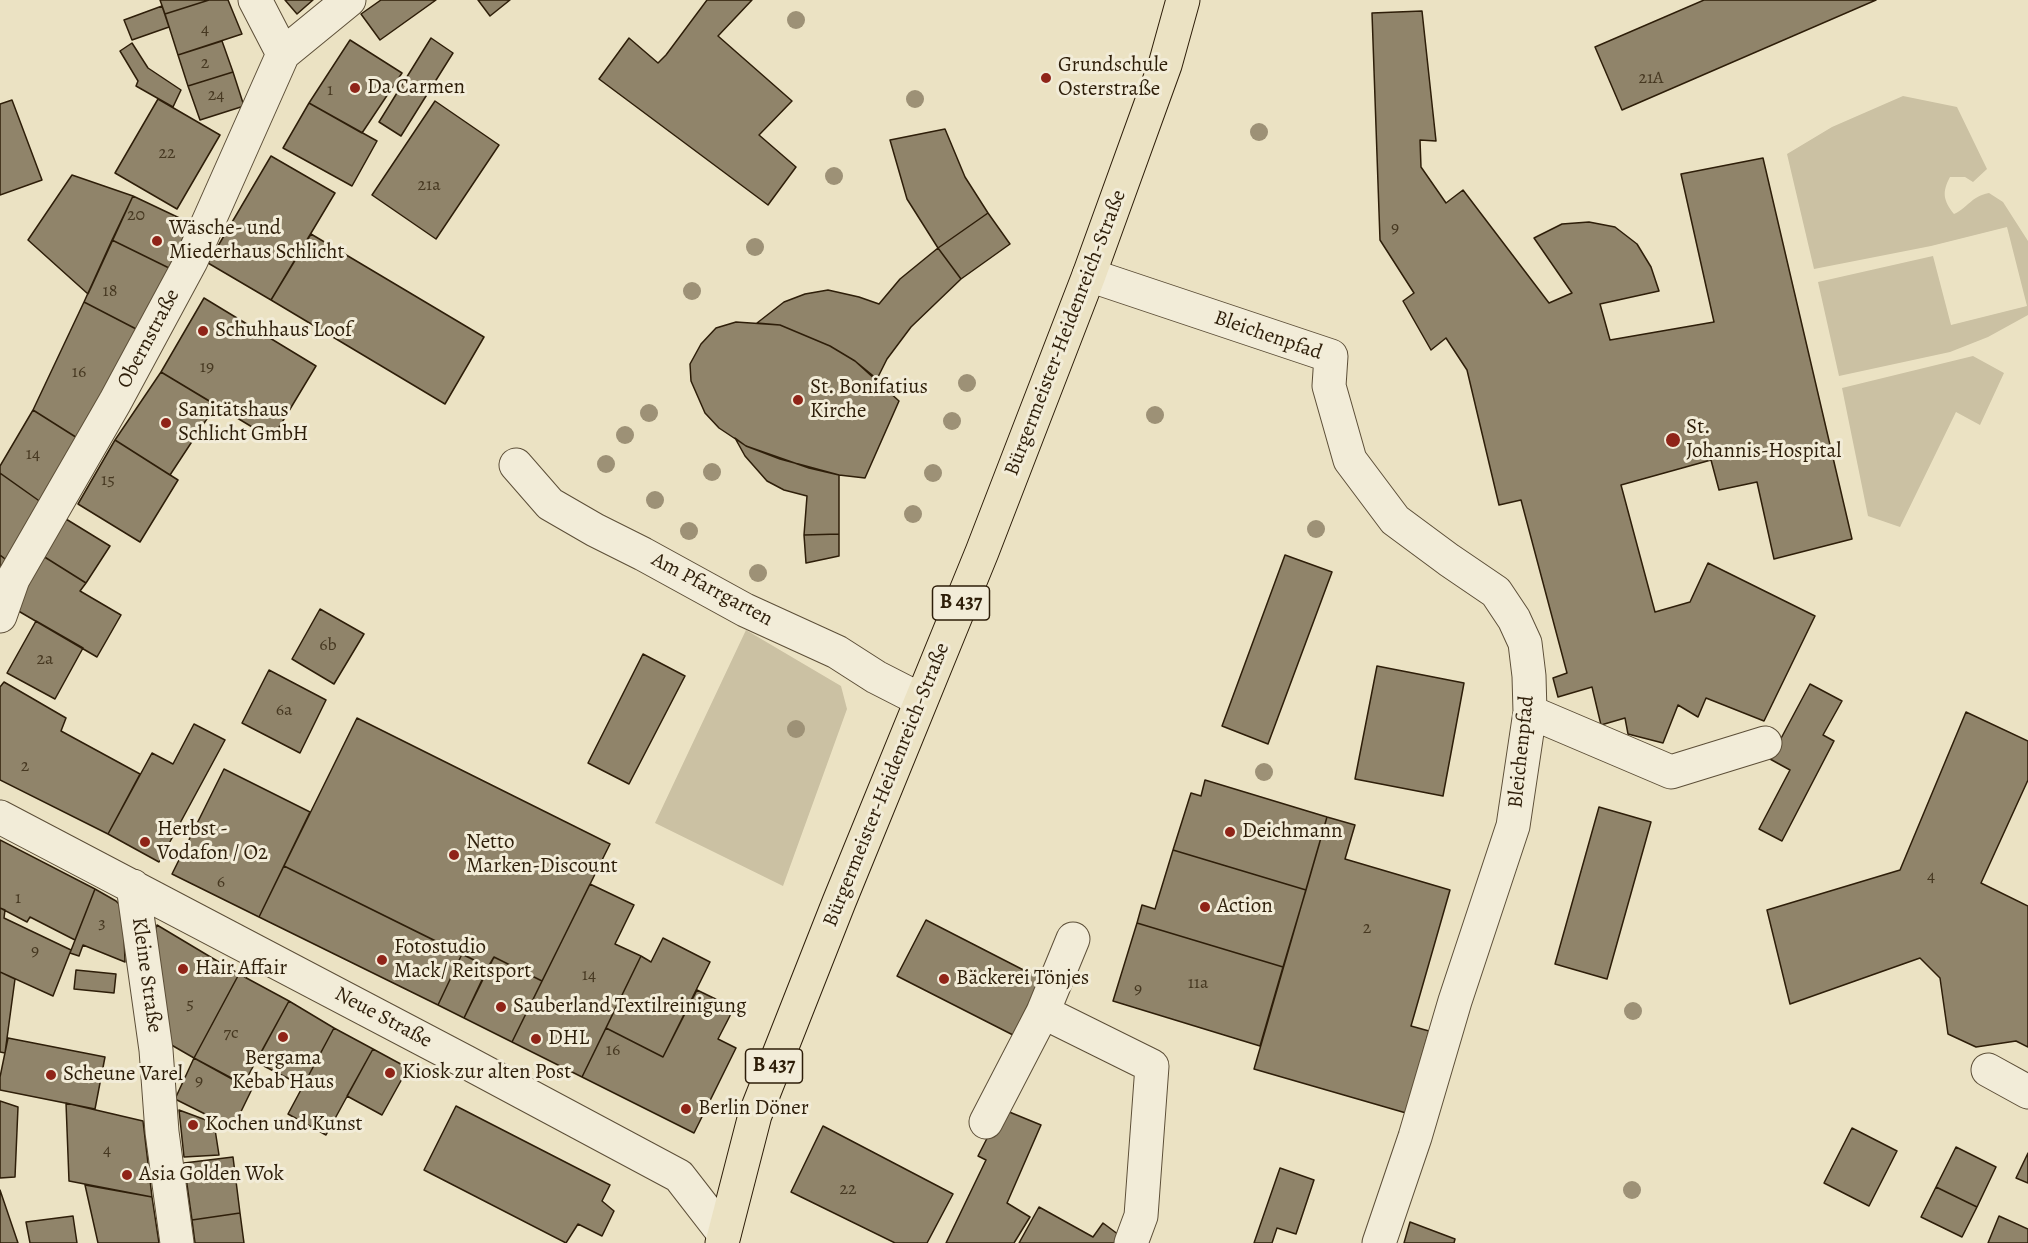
<!DOCTYPE html>
<meta charset="utf-8">
<style>
body{margin:0}
canvas{display:block;background:#ebe2c3}
</style>
<canvas width="2028" height="1243"></canvas>
<script>
const ctx = document.querySelector('canvas').getContext('2d');
ctx.lineJoin = 'round';
function fill(path, color) {
  ctx.fillStyle = color;
  ctx.fill(path, 'evenodd');
}
function trace(path, color, width, dash) {
  ctx.strokeStyle = color;
  ctx.lineWidth = width;
  ctx.lineCap = dash ? 'butt' : 'round';
  ctx.setLineDash(dash || []);
  ctx.stroke(path);
}
function drawText(font, color, halo, rows, align = 'center') {
  ctx.font = font + ' Alegreya,serif';
  ctx.lineWidth = 6;
  ctx.setLineDash([]);
  ctx.textBaseline = 'middle';
  ctx.strokeStyle = halo;
  ctx.fillStyle = color;
  for (const [text, x, y, turn = 0] of rows) {
    ctx.save();
    ctx.translate(x, y);
    ctx.rotate((+turn || 0) * Math.PI / 180);
    ctx.textAlign = isNaN(turn) ? turn : align;
    if (halo) ctx.strokeText(text, 0, 0);
    ctx.fillText(text, 0, 0);
    ctx.restore();
  }
}
fill(new Path2D(`
 M1903,96L1957,107L1987,169L1973,182L1965,177H1950C1942,192 1943,200 1954,214C1969,207 1970,197 1989,193L2003,202L2028,241V315L1988,337L1950,352L1839,376L1818,282L1933,256L1951,325L2027,306L2007,227L1931,246L1814,269L1787,154L1832,127Z
 M1973,356L2004,373L1980,425L1956,412L1900,527L1868,516L1842,388Z
 M746,630L841,686L847,709L783,886L655,823Z`), '#cbc1a3');
const building = new Path2D(`
 M160,0H209L165,14Z
 M209,0H228L242,34L178,55L165,14Z
 M285,0H313L297,14Z
 M381,0H436L380,40L361,14Z
 M478,0H510L490,16Z
 M707,0H752L718,36L792,101L759,135L796,167L768,205L599,79L629,38L658,63L666,55Z
 M1704,0H1876L1622,110L1595,47Z
 M162,6L169,27L132,40L124,20Z
 M1422,11L1436,141L1420,140L1421,167L1446,203L1463,190L1549,303L1572,293L1534,238L1562,224L1589,222L1615,227L1637,244L1651,267L1659,291L1600,304L1610,340L1714,322L1681,174L1763,158L1852,539L1774,559L1757,482L1719,490L1711,460L1621,485L1655,612L1690,602L1708,563L1815,616L1764,721L1706,698L1698,717L1678,705L1663,743L1628,734L1625,718L1601,725L1592,687L1558,697L1553,678L1567,673L1521,500L1499,505L1467,370L1446,338L1431,350L1403,301L1414,293L1380,240L1372,13Z
 M431,38L453,53L401,136L379,122Z
 M350,40L402,73L362,133L309,103Z
 M222,41L233,72L188,86L178,55Z
 M132,43L148,68L181,90L173,107L136,86L138,81L120,51Z
 M233,72L244,106L200,120L188,86Z
 M158,99L220,135L177,209L115,173Z
 M12,100L42,180L0,195V104Z
 M435,101L499,145L436,239L372,195Z
 M309,103L377,141L352,186L283,148Z
 M945,129L965,177L988,213L938,248L907,199L890,140Z
 M271,156L335,193L271,300L208,263Z
 M72,175L133,196L88,294L28,240Z
 M133,196L190,223L169,268L112,240Z
 M988,213L1010,244L961,279L938,248Z
 M311,234L484,337L445,404L271,300Z
 M112,240L169,268L140,331L84,302Z
 M938,248L961,279L911,327L887,359L877,379L855,361L830,346L780,325L757,323L784,302L805,294L828,290L859,297L879,304L900,279Z
 M204,298L316,366L272,439L161,372Z
 M84,302L140,331L82,441L33,410Z
 M736,322L780,325L830,346L855,361L899,401L865,478L839,475L809,468L746,446L719,428L705,413L691,381L690,364L701,344L716,328Z
 M161,372L216,405L170,475L115,440Z
 M33,410L82,441L45,505L0,473V466Z
 M735,438L746,446L780,459L839,475V534L804,535L807,496L784,490L767,481L745,456Z
 M115,440L178,480L140,542L78,504Z
 M0,473L45,505L9,562L0,555Z
 M66,519L110,546L86,583L43,556Z
 M839,534V556L806,563L804,535Z
 M0,555L9,562L0,575Z
 M1285,555L1332,572L1268,744L1222,726Z
 M43,556L86,583L80,591L121,615L97,657L15,609Z
 M320,609L364,634L334,684L292,659Z
 M36,621L83,648L55,699L7,673Z
 M643,654L685,676L629,784L588,763Z
 M1377,666L1464,683L1443,796L1355,779Z
 M269,670L326,700L300,753L242,723Z
 M4,682L66,718L61,731L140,774L108,834L0,780V687Z
 M1810,684L1842,701L1823,735L1834,741L1782,841L1759,829L1790,770L1770,759Z
 M1966,712L2028,741V780L1981,883L2028,906V1047L2016,1041L1976,1047L1948,1034L1940,978L1920,958L1790,1004L1767,910L1900,870Z
 M357,718L610,844L542,981L494,957L488,967L284,866Z
 M194,724L225,740L159,862L108,834L152,753L173,764Z
 M224,769L310,812L259,917L172,874Z
 M1205,780L1327,817L1306,890L1173,850L1191,793L1201,796Z
 M1599,807L1651,822L1607,979L1555,964Z
 M1327,817L1355,825L1345,859L1450,890L1411,1026L1429,1031L1406,1113L1254,1069Z
 M0,840L95,889L75,940L30,917L27,922L0,908Z
 M1173,850L1306,890L1283,967L1137,923L1142,905L1155,909Z
 M284,866L462,954L438,1005L259,917Z
 M590,884L634,905L615,944L641,956L582,1077L512,1042Z
 M95,889L116,901L123,908L125,962L83,945L79,956L70,953Z
 M0,908L5,910L4,918L71,950L53,996L0,972Z
 M926,920L1041,979L1013,1035L897,976Z
 M1137,923L1283,967L1260,1046L1113,1001Z
 M157,925L239,974L194,1058L168,1043L150,944Z
 M663,938L710,962L663,1057L606,1028L641,956L651,962Z
 M462,954L488,967L464,1018L438,1005Z
 M494,957L542,981L512,1042L464,1018Z
 M76,970L116,974L114,993L74,989Z
 M0,972L15,979L5,1053L0,1052Z
 M239,974L289,1001L243,1085L194,1058Z
 M697,990L734,1008L718,1039L736,1048L694,1133L582,1077L606,1028L663,1057Z
 M289,1001L334,1028L303,1086L256,1062Z
 M334,1028L373,1049L326,1135L288,1114Z
 M8,1038L105,1057L95,1109L0,1090V1077Z
 M373,1049L408,1068L382,1115L347,1096Z
 M194,1058L252,1089L233,1128L175,1099Z
 M0,1101L18,1107L15,1177L0,1178Z
 M66,1103L143,1121L152,1197L69,1181Z
 M456,1106L610,1185L602,1201L614,1211L602,1236L578,1224L566,1243L424,1170Z
 M1002,1109L1041,1125L1007,1203L1030,1217L1014,1243H946L986,1160L978,1156Z
 M179,1110L214,1123L219,1155L184,1157Z
 M823,1126L953,1194L927,1243H895L791,1192Z
 M1852,1128L1897,1151L1869,1206L1824,1183Z
 M1956,1147L1996,1167L1977,1207L1936,1187Z
 M2028,1153V1183L2016,1178Z
 M233,1157L240,1213L192,1220L184,1163Z
 M1280,1168L1314,1180L1296,1234L1277,1228L1272,1243H1254Z
 M85,1185L152,1197L159,1243H98Z
 M1936,1187L1977,1207L1962,1237L1921,1217Z
 M0,1190L18,1243H0Z
 M1039,1207L1093,1237L1103,1223L1119,1235L1116,1243H1019Z
 M240,1213L244,1243H195L192,1220Z
 M73,1216L77,1243H30L26,1222Z
 M1999,1216L2028,1229V1243H1988Z
 M1410,1222L1455,1239L1454,1243H1404Z`);
fill(building, '#90846a');
trace(building, '#2e1e09', 1.5);
const minor = new Path2D(`
 M255,0L283,54
 M1089,275L1331,356L1329,386L1350,460L1395,520L1449,560L1496,592L1514,619L1525,643L1529,676L1530,712L1513,826L1455,1001L1415,1137L1379,1243
 M516,465L550,504L595,530L643,554L745,610L837,652L876,677L921,700
 M0,616L13,579L115,402L191,261L283,54L349,0
 M1530,712L1671,772L1765,743
 M0,817L466,1062L679,1176L724,1234
 M133,886L156,1050L162,1132L177,1243
 M1043,1012L1073,939
 M1988,1070L2028,1092
 M986,1122L1043,1012L1152,1066L1141,1216L1131,1243`);
const major = new Path2D(`
 M722,1243L755,1115L839,902L982,552L1089,275L1165,65L1183,0`);
trace(minor, '#5d4f38', 35);
trace(major, '#2e1e09', 35);
trace(minor, '#f2ecd8', 33);
trace(major, '#ebe2c3', 33);
ctx.fillStyle = '#9d9176';
for (const [x, y] of [
 [796,20],
 [915,99],
 [1259,132],
 [834,176],
 [755,247],
 [692,291],
 [967,383],
 [649,413],
 [1155,415],
 [952,421],
 [625,435],
 [606,464],
 [712,472],
 [933,473],
 [655,500],
 [913,514],
 [1316,529],
 [689,531],
 [758,573],
 [796,729],
 [1264,772],
 [1633,1011],
 [1632,1190]
]) {
  ctx.beginPath();
  ctx.arc(x, y, 9, 0, 2 * Math.PI);
  ctx.fill();
}
for (const [x, y, r, color] of [
 [1046,78,6,"#8f2418"],
 [355,88,6,"#8f2418"],
 [157,241,6,"#8f2418"],
 [203,331,6,"#8f2418"],
 [798,400,6,"#8f2418"],
 [166,423,6,"#8f2418"],
 [1673,440,8,"#8f2418"],
 [1230,832,6,"#8f2418"],
 [145,842,6,"#8f2418"],
 [454,855,6,"#8f2418"],
 [1205,907,6,"#8f2418"],
 [382,960,6,"#8f2418"],
 [183,969,6,"#8f2418"],
 [944,979,6,"#8f2418"],
 [501,1007,6,"#8f2418"],
 [283,1037,6,"#8f2418"],
 [536,1039,6,"#8f2418"],
 [390,1073,6,"#8f2418"],
 [51,1075,6,"#8f2418"],
 [686,1109,6,"#8f2418"],
 [193,1125,6,"#8f2418"],
 [127,1175,6,"#8f2418"]
]) {
  const dot = new Path2D();
  dot.arc(x, y, r, 0, 2 * Math.PI);
  ctx.fillStyle = color;
  ctx.fill(dot);
  trace(dot, '#f2ecd8', 2);
}
drawText('18px', '#463821', null, [
 ["4",205,30],
 ["2",205,64],
 ["21A",1651,79],
 ["1",330,91],
 ["24",216,96],
 ["22",167,154],
 ["21a",429,186],
 ["20",136,216],
 ["9",1395,229],
 ["18",110,292],
 ["19",207,368],
 ["16",79,373],
 ["14",33,455],
 ["15",108,481],
 ["6b",328,646],
 ["2a",45,660],
 ["6a",284,711],
 ["2",25,767],
 ["4",1931,877],
 ["6",221,883],
 ["1",18,899],
 ["3",102,924],
 ["2",1367,929],
 ["9",35,952],
 ["14",589,976],
 ["11a",1198,984],
 ["9",1138,990],
 ["5",190,1005],
 ["7c",231,1034],
 ["16",613,1051],
 ["9",199,1082],
 ["4",107,1151],
 ["22",848,1190]
]);
for (const [x, y, w] of [
 [961,603,57],
 [774,1066,57]
]) {
  const box = new Path2D();
  box.roundRect(x - w / 2, y - 17, w, 34, 4.5);
  ctx.fillStyle = '#f2ecd8';
  ctx.fill(box);
  trace(box, '#2e1e09', 1.5);
}
drawText('bold 20px', '#2e1e09', null, [
 ["B 437",961,603],
 ["B 437",774,1066]
]);
drawText('21px', '#2e1e09', '#f2ecd8', [
 ["Grundschule",1058,66],
 ["Osterstraße",1058,90],
 ["Da Carmen",367,88],
 ["Wäsche- und",169,229],
 ["Miederhaus Schlicht",169,253],
 ["Schuhhaus Loof",215,331],
 ["St. Bonifatius",810,388],
 ["Kirche",810,412],
 ["Sanitätshaus",178,411],
 ["Schlicht GmbH",178,435],
 ["St.",1686,428],
 ["Johannis-Hospital",1686,452],
 ["Herbst -",157,830],
 ["Vodafon / O2",157,854],
 ["Deichmann",1242,832],
 ["Netto",466,843],
 ["Marken-Discount",466,867],
 ["Action",1217,907],
 ["Fotostudio",394,948],
 ["Mack/ Reitsport",394,972],
 ["Hair Affair",195,969],
 ["Bäckerei Tönjes",956,979],
 ["Sauberland Textilreinigung",513,1007],
 ["DHL",548,1039],
 ["Bergama",283,1059,"center"],
 ["Kebab Haus",283,1083,"center"],
 ["Kiosk zur alten Post",402,1073],
 ["Scheune Varel",63,1075],
 ["Berlin Döner",698,1109],
 ["Kochen und Kunst",205,1125],
 ["Asia Golden Wok",139,1175]
], 'left');
drawText('21px', '#2e1e09', '#f2ecd8', [
 ["Bürgermeister-Heidenreich-Straße",1066,333,-69],
 ["Bleichenpfad",1268,336,19],
 ["Obernstraße",149,339,-62],
 ["Am Pfarrgarten",712,590,28],
 ["Bleichenpfad",1522,752,-84],
 ["Bürgermeister-Heidenreich-Straße",887,785,-68],
 ["Kleine Straße",146,975,82],
 ["Neue Straße",383,1018,28]
]);
</script>
